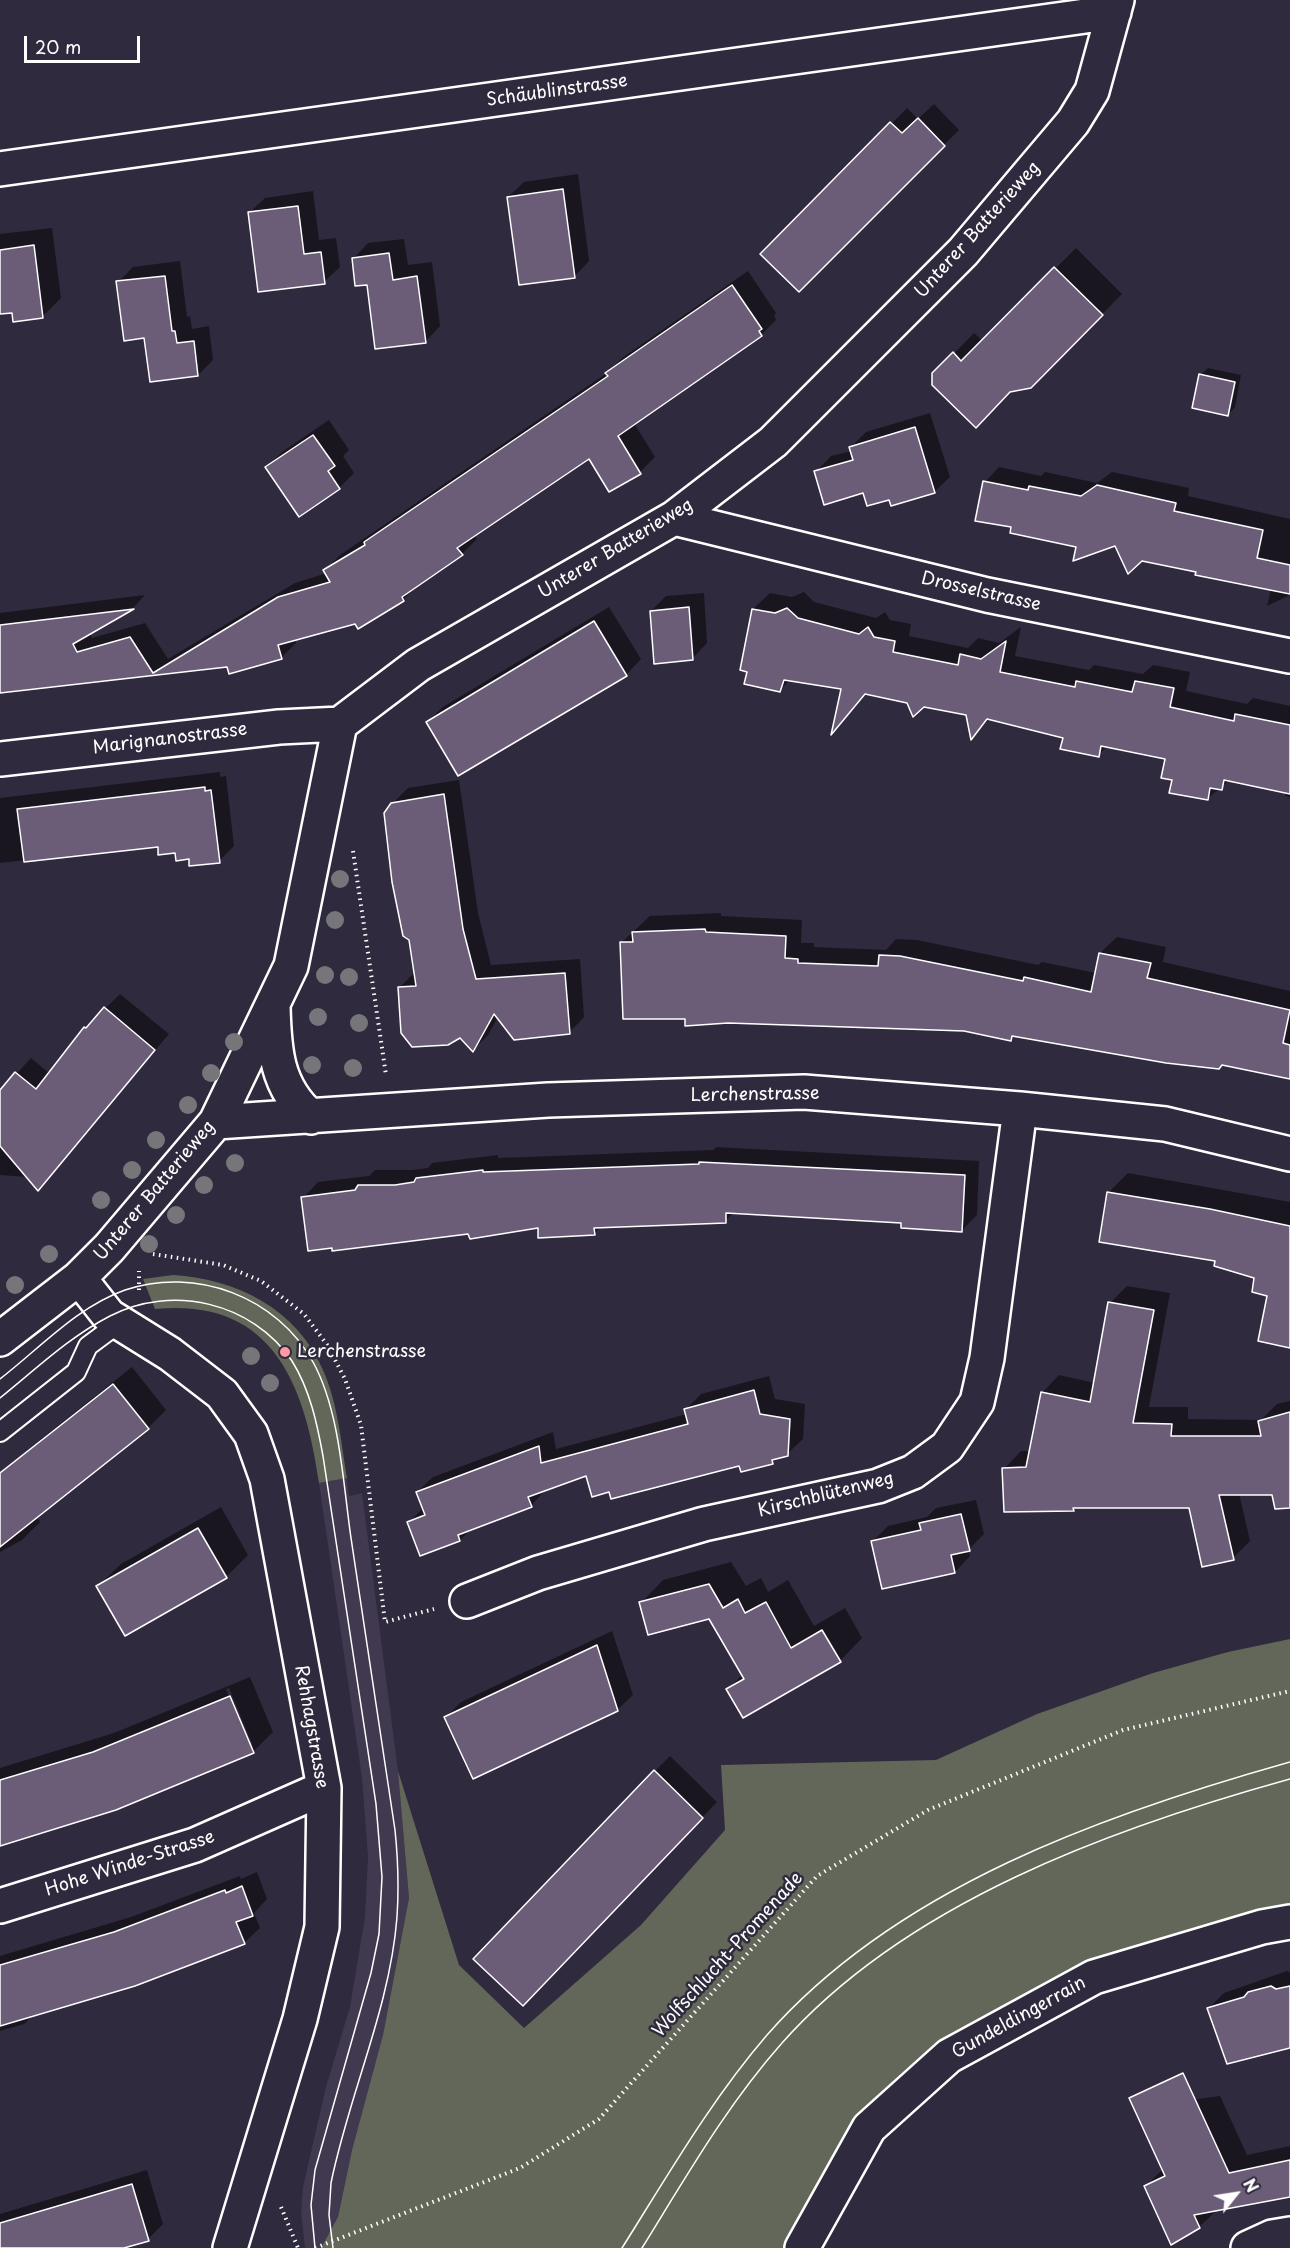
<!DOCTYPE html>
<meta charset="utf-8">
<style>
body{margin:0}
#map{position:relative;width:1290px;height:2248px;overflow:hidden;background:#2f2a3d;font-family:"Playpen Sans",sans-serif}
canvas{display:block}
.north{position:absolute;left:1206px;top:2164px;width:60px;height:60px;-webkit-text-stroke:4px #2f2a3d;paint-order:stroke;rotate:60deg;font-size:16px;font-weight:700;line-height:24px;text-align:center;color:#fff}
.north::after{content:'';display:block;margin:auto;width:21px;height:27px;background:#fff;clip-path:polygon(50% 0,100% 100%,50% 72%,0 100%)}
.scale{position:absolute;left:24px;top:36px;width:116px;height:27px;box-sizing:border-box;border:3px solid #fff;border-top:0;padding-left:8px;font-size:18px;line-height:21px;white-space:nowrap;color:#fff;-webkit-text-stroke:4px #2f2a3d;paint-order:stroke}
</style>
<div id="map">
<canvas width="1290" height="2248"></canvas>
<div class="north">N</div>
<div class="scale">20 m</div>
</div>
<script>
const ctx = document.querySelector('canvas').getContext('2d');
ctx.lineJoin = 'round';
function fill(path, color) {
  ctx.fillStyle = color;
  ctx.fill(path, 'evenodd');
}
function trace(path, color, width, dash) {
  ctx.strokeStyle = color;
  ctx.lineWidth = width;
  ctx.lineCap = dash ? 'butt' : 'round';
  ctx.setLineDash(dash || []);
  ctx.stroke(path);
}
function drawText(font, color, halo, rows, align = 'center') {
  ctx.font = font + ' "Playpen Sans",sans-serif';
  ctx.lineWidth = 5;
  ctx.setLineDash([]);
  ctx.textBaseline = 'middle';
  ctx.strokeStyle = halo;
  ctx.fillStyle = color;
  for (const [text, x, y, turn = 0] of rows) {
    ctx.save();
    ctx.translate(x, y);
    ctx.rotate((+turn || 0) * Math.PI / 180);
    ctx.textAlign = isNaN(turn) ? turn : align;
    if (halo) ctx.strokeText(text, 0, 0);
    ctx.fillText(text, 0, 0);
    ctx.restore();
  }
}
fill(new Path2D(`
 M347,1478L349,1496L362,1493L398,1771L409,1898L383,2035L352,2150L338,2217L321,2248H305L301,2212L303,2187L326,2087L350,2007L365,1917L368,1857L362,1778L319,1483Z`), '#41394f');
fill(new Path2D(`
 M173,1275C237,1279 297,1309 323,1370C338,1404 341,1442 347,1478L319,1483C305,1385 273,1297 155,1309L143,1279Z
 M1290,1639V1922L1094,1977L869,2128L802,2248H321L338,2217L352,2150L383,2035L409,1898L398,1771L459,1965L524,2028L641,1925L725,1830L721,1765L936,1760L1037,1714L1153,1673L1228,1652Z`), '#636759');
fill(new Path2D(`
 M934,104L959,130L799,290L763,254L907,108L918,119Z
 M578,174L589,261L574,277L508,197L524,182Z
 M313,191L319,240L336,238L340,267L324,282L249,213L265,198Z
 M52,228L61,298L43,316L13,311L0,313V234Z
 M404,239L408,265L432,262L440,326L425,342L368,283L353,259L368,243Z
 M1076,248L1122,294L1030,387L1010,391L934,374L974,333L983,341Z
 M180,261L187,317L190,316L192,329L209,326L213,360L198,375L146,336L118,282L133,267Z
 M748,271L776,313L774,316L776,320L761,335L634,423L655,457L640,472L610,490L590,457L474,535L477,539L462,554L419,584L403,600L358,627L356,622L295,639L296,643L281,658L0,691V613L145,595L133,608L90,633L92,638L145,623L168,659L295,583L327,573L325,570L340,555L607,373L622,358Z
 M1208,368L1241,375L1235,407L1228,415L1200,375Z
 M930,413L950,477L934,492L890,498L816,472L831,456L852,451L851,447L866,432Z
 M329,420L349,450L343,456L354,473L339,488L267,467L282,452Z
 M999,467L1041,476L1045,472L1097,483L1112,472L1189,488L1188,496L1290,519V595L1267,606L1271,589L1116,544L1078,546L1013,526L985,482Z
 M804,592L814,602L876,618L885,612L890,620L911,624L909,636L968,648L978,638L999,643L1021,627L1015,656L1089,670L1094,665L1143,674L1153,665L1190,672L1186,691L1247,704L1253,698L1290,706V797L1285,796L1286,792L1230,780L1207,799L1174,779L1166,758L1108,746L1098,755L1064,737L990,718L972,737L967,713L867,693L834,730L843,688L791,679L780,690L742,669L753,609L770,593L792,597Z
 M704,593L707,643L692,659L651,611L666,596Z
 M609,607L641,659L626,675L427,722L443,707Z
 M220,772V777L226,776L234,846L219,861L190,857L159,845L0,863V798Z
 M459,780L478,913L491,965L580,959L584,1017L569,1033L498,1017L488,1035L473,1050L460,1036L399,988L415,972L392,804L408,788Z
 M721,913V916L802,920L801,943H814V947L886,950L896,939L917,940L1038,965L1042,962L1096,973L1100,953L1117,937L1166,947L1163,962L1290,991V1078L1222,1063L1014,1035L1010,1039L965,1030L687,1017L621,943L650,916Z
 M120,994L169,1034L38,1189L27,1177L0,1175V1092L31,1058L50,1074L85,1028Z
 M716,1147L979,1161L977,1215L962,1230L903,1221L734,1212L725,1221L602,1226L594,1234L539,1227L469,1232L303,1198L318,1182L369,1176L375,1170H412L428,1168L432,1163L498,1155V1158L713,1150Z
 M1128,1173L1290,1202V1347L1269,1295L1256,1277L1217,1260L1108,1193Z
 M1127,1286L1170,1293L1149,1407H1188V1419L1261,1420L1277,1404L1290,1401V1494L1239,1493L1250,1541L1233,1558L1190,1507H1076L1073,1510L1004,1469L1021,1451H1031L1042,1393L1059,1375L1095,1383L1110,1303Z
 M132,1367L166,1410L148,1428L36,1516L40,1522L22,1540L0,1552V1482L41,1439Z
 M769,1376L775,1399L805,1404L803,1439L787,1454L778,1457L772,1463L740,1464L610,1491L587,1474L546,1489L531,1506L472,1528L460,1540L409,1522L423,1508L417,1492L433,1477L553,1432L556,1449L687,1414L686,1409L701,1394Z
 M976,1500L984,1534L968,1550L970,1556L955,1572L873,1541L888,1526L927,1517L936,1508Z
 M221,1507L248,1555L226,1577L98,1586L121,1564Z
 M731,1562L746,1586L761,1578L768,1592L788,1580L814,1626L845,1608L862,1638L840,1661L728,1689L743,1674L710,1617L641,1603L663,1580Z
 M612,1631L633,1695L617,1710L446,1717L461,1702Z
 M250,1677L273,1732L253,1752L0,1843V1768L114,1733ZM229,1688L252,1744H249L226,1689Z
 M670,1756L717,1802L538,1989L655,1771Z
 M257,1872L267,1899L254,1913L260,1928L244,1943L34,2014L24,2024L0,2031V1956L131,1917L240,1876L241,1879Z
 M1287,1971L1290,1973V2046L1209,2008L1224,1993Z
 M1220,2096L1247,2155L1290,2146V2196L1217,2210L1199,2227L1146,2186L1163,2169L1160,2104Z
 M147,2170L163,2224L148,2239L118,2248H0V2214Z`), '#0007');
const building = new Path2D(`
 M918,118L945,146L799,292L760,254L890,122L902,133Z
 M563,189L575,278L519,285L507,197Z
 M298,206L304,254L321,252L325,284L258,292L248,212Z
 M34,245L43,318L13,322L12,313L0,314V250Z
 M389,253L393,280L417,276L426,343L375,349L367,285L355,286L352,258Z
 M1054,267L1103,315L1031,388L1010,392L976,428L932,385V373L953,352L961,361Z
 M165,276L172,331H175L177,343L194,341L198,376L150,382L144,338L124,341L116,281Z
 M732,285L762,329L759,331L762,336L618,436L641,474L609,492L589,459L457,548L463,555L402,597L404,601L358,629L355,624L278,645L282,659L229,674L227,667L0,693V625L134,609L73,644L77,652L130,637L153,673L278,597L330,582L323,570L365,545L364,542L608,376L605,373Z
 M1199,374L1235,382L1228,416L1192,408Z
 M915,427L935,493L891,506L889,500L867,506L863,493L824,505L814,471L853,460L849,447Z
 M313,435L335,466L328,471L340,489L299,517L265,467Z
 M983,481L1028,490L1029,486L1081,496L1097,485L1176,503L1174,511L1263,530L1257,558L1290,565V594L1195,575L1196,572L1142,561L1128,574L1115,546L1073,561L1076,547L1010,533L1011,527L975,521Z
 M689,607L693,660L654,664L650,611Z
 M787,608L798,618L859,634L868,627L874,637L895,641L893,652L958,665L960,654L981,659L1006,641L1000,672L1075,687L1076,681L1132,692L1135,681L1174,688L1170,707L1234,721L1235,714L1290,725V794L1224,780L1222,790L1210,788L1208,800L1169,793L1172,780L1161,778L1165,759L1101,746L1099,757L1060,749L1063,738L987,719L971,740L966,715L924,707L913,717L907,703L865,694L831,735L841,689L784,680L780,692L744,684L747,672L740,670L752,609L775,613Z
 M594,621L627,676L458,776L426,722Z
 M205,787V791L211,790L220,863L189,866V859L176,861L175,853L158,855V847L24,862L17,809Z
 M444,794L463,929L476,979L565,973L570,1034L514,1040L494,1014L473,1052L460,1038L448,1045L412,1047L401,1033L398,987L416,986L409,940L403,936L392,882L384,813L391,803Z
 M705,929L706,932L786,936L785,958L798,959V963L878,966L879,955L900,956L1023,981L1024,977L1091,992L1099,953L1151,963L1147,978L1290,1010L1283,1043L1290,1045V1079L1222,1065L1219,1069L1166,1063L1012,1036L1011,1041L964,1031L728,1023L685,1026V1019H623L620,942H633L632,932Z
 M104,1007L155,1050L38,1191L0,1146V1090L15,1072L36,1089L84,1027L86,1028Z
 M699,1162L965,1175L962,1232L901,1228V1223L726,1213V1223L594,1228L595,1235L538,1238V1228L470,1239L468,1234L332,1251V1248L308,1251L301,1197L355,1190L358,1185H395L414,1182L416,1178L483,1170V1172L699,1164Z
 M1107,1192L1210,1209L1290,1226V1348L1258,1341L1267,1296L1252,1292L1254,1278L1214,1266L1215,1261L1099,1242Z
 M1108,1302L1154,1310L1133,1423L1172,1424L1171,1436H1261L1258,1421L1290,1412V1508L1275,1509L1272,1495H1219L1234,1560L1202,1567L1189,1508H1073L1074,1511L1004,1512L1002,1468L1026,1467L1041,1392L1090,1402Z
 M113,1384L149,1429L0,1547V1473Z
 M754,1390L760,1414L790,1419L788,1456L772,1460L773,1464L741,1472L739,1466L611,1499L609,1492L592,1497L586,1476L528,1497L532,1507L458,1535L460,1541L420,1556L407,1522L425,1515L416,1492L539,1446L541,1463L688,1424L684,1409Z
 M961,1514L970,1551L951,1555L955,1573L882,1589L871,1541L921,1530L919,1523Z
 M198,1528L227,1578L125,1636L96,1586Z
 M709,1584L723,1608L738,1599L745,1613L766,1602L791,1648L822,1630L841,1662L743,1718L726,1689L744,1679L709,1619L648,1635L639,1602Z
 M597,1645L618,1711L473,1779L444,1717Z
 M230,1696L254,1753L116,1810L0,1846V1780L93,1752Z
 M654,1770L703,1818L523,2006L473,1959Z
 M242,1886L253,1916L236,1922L245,1944L135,1986L0,2026V1965L114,1932L225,1890L226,1893Z
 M1271,1986L1276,1989L1290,1986V2048L1227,2064L1207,2008L1244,1997L1248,1992Z
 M1183,2073L1229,2173L1290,2160V2197L1194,2215L1200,2228L1171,2245L1144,2186L1165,2176L1129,2098Z
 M132,2184L149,2241L124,2248H0V2223Z`);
fill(building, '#6b5c78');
trace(building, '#fff', 1.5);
const service = new Path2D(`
 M0,1432L76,1372L88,1346L119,1323`);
const minor = new Path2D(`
 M0,169L1114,12
 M674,518L987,595L1290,656
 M0,759L279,727L340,724
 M273,1006C274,1049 276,1087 311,1117
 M216,1122L548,1100L804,1092L1020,1109L1165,1124L1290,1154
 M79,1278L109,1316L170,1354L222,1394L251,1434L267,1479L324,1788L322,1927L300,2019L230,2248
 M0,1339L79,1278L109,1248L216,1122L291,966L340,724L418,665L674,518L773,442L963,252L1073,122L1092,91L1117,0
 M467,1601L538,1573L704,1524L878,1486L913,1472L947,1447L977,1402L987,1358L1020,1109
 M0,1906L195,1845L324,1788
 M802,2248L869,2128L949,2056L1094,1977L1262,1927L1290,1922
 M1248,2248L1272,2237L1290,2234`);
trace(service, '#fff', 22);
trace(minor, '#fff', 38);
trace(new Path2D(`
 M353,851L386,1075
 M153,1254L223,1265L261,1281L304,1314L328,1346L345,1379L361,1425L385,1622L434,1609
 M139,1290V1271
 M281,2207L298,2248
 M315,2248L520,2168L599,2119L817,1876L928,1810L1123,1730L1290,1691`), '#fff', 4, [1.5, 4.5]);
trace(service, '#2f2a3d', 18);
trace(minor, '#2f2a3d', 33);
trace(new Path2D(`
 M0,1379C40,1348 77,1307 125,1290C196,1266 277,1297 313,1362C340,1411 343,1483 351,1538C366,1635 381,1732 395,1830C398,1859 399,1887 397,1917C390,2008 349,2094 331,2183L329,2215L333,2248
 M0,1398C35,1370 69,1337 110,1316C172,1284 252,1302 292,1361C310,1390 317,1423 323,1456L376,1804L382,1877L379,1934L371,1973L315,2170L311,2205L315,2248
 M622,2248C668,2175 711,2100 767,2035C897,1887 1105,1814 1290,1762
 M642,2248C686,2177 727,2105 782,2043C907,1902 1113,1828 1290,1779`), '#fff', 1.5);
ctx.fillStyle = '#76757a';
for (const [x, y] of [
 [340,879],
 [335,920],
 [325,975],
 [349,977],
 [318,1017],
 [359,1023],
 [234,1042],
 [312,1065],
 [353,1068],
 [211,1073],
 [188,1105],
 [156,1140],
 [235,1163],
 [132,1170],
 [204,1185],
 [101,1200],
 [176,1215],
 [149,1244],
 [49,1254],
 [15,1285],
 [251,1356],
 [270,1383]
]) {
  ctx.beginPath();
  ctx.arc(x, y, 9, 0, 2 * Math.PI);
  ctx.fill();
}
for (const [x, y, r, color] of [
 [285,1352,6,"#ff9aa2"]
]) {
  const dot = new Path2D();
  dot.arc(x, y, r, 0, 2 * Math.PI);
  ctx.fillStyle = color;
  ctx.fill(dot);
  trace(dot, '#2f2a3d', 2);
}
drawText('18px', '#fff', '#2f2a3d', [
 ["Schäublinstrasse",557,91,-8],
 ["Unterer Batterieweg",978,230,-48],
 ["Unterer Batterieweg",616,549,-31],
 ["Drosselstrasse",981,592,13],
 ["Marignanostrasse",170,739,-7],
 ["Lerchenstrasse",755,1095,-1],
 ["Unterer Batterieweg",155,1191,-50],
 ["Kirschblütenweg",826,1495,-14],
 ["Rehhagstrasse",311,1727,80],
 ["Hohe Winde-Strasse",130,1864,-18],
 ["Wolfschlucht-Promenade",728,1955,-48],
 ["Gundeldingerrain",1019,2018,-29]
]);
drawText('18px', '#fff', '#2f2a3d', [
 ["Lerchenstrasse",297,1352]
], 'left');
</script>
